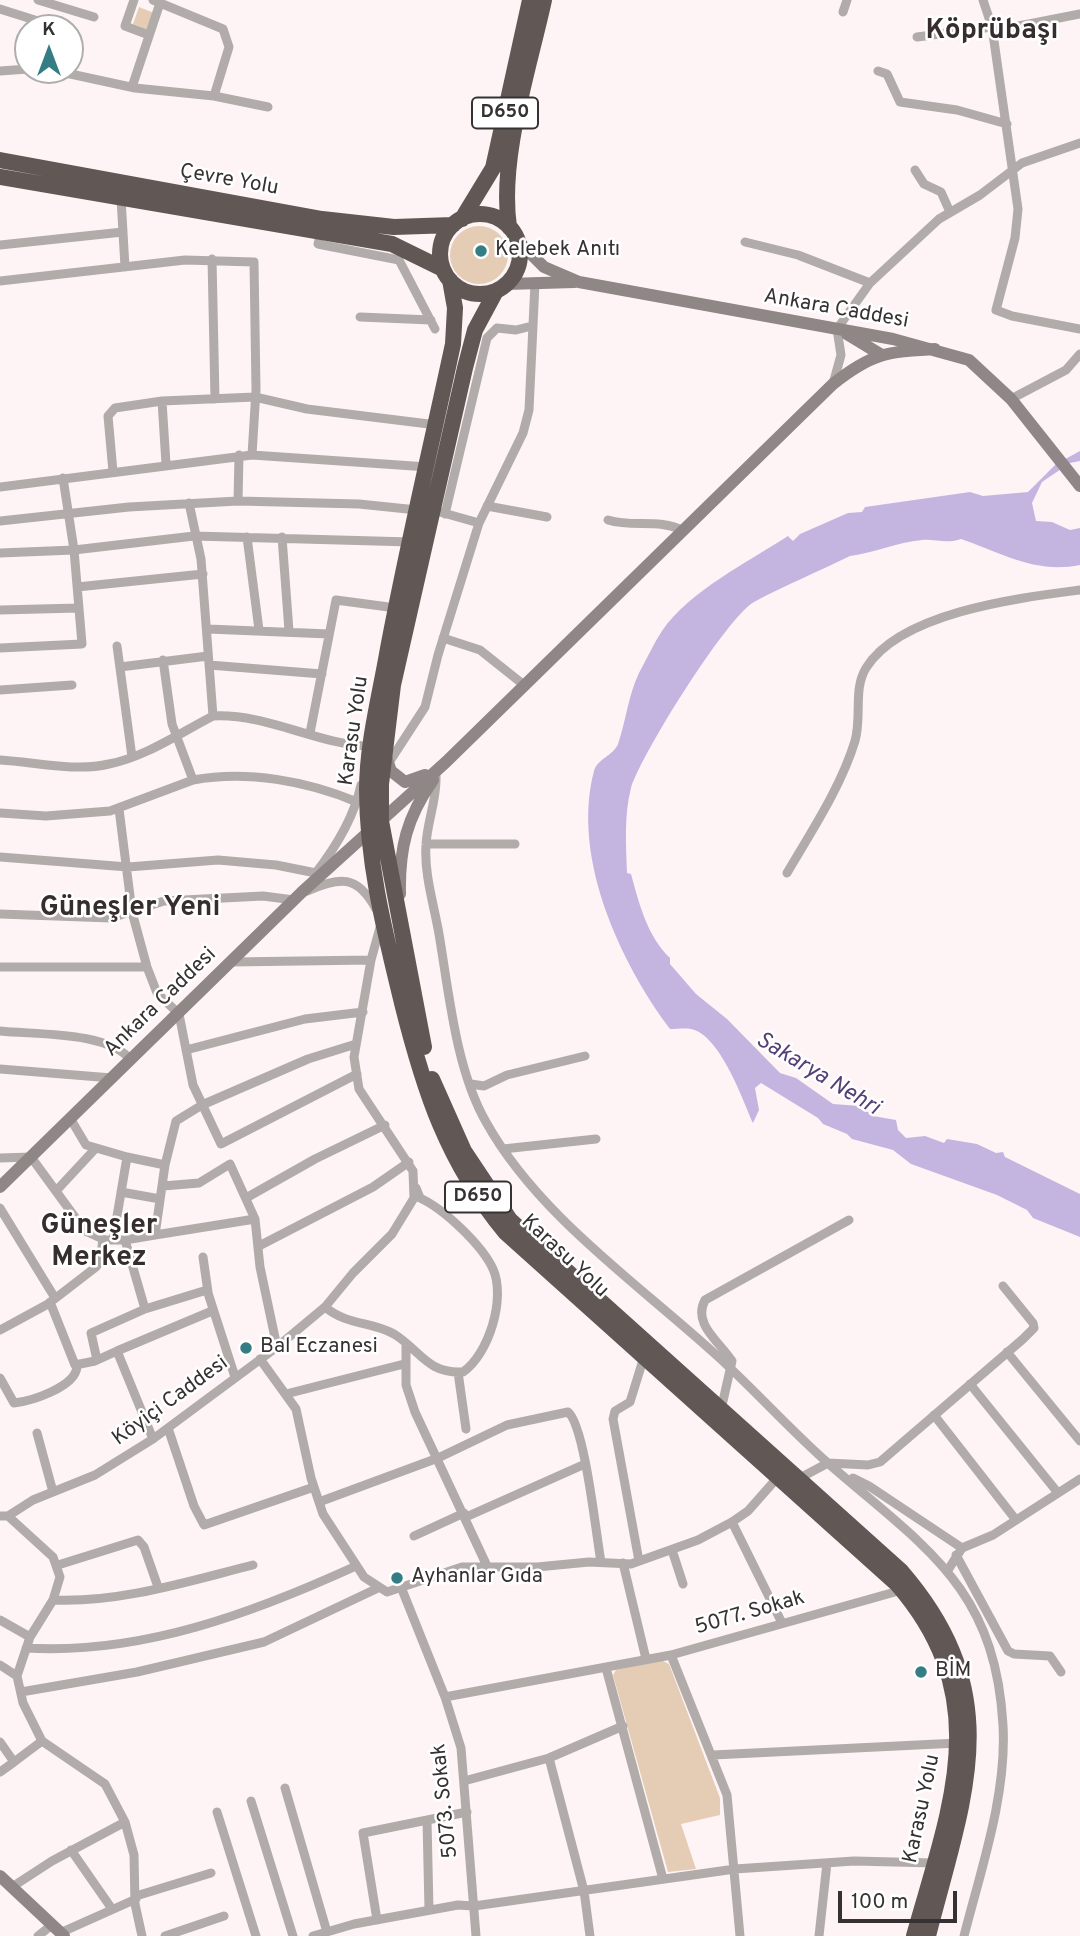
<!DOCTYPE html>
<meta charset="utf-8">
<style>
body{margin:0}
#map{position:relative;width:1080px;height:1936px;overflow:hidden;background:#fef4f6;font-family:Overpass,sans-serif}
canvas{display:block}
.north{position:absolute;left:14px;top:14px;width:70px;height:70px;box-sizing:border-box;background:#fff;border:2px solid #afadad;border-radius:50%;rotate:0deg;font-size:19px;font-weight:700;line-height:28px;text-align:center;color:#363233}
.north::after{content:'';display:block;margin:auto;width:24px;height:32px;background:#357d85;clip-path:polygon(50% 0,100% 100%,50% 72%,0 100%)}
.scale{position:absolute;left:838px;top:1891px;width:119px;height:32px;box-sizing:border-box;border:4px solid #363233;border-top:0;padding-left:9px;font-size:21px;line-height:24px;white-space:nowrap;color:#363233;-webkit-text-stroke:5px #fff;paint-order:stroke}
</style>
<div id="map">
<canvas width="1080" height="1936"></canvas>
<div class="north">K</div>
<div class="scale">100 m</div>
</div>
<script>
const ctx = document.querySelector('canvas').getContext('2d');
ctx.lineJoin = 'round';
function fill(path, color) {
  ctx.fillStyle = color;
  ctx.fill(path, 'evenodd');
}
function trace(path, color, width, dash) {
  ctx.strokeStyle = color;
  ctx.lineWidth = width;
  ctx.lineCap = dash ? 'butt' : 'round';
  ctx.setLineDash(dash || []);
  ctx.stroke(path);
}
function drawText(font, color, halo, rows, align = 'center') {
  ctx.font = font + ' Overpass,sans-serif';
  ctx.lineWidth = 5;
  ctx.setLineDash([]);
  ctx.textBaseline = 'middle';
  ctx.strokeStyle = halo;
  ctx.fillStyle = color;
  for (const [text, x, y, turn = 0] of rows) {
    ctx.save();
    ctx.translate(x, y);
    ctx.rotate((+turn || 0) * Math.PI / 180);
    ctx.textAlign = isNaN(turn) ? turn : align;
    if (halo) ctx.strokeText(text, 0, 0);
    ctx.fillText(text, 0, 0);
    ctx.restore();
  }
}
fill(new Path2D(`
 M139,7L154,13L148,30L133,24Z
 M450 255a29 29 0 1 1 58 0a29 29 0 1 1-58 0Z
 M661,1660L669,1664L720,1798V1815L681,1824L696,1869L668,1872L613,1675L616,1670Z`), '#e5ccb5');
fill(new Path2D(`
 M1080,451V461L1070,463L1042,482L1032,503L1036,521L1052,522L1070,530L1080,528V565C1035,574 1002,553 961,539C948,544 935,539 922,540C897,542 874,553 850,556C818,572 785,585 754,602C726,618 641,755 631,788C624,815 626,844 627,873L631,874C639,903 647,936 670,958V964L696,994L727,1019L780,1073L796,1078L833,1104L860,1106L873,1116L896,1120L898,1130L906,1138L925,1136L944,1143L947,1139L977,1144L996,1153L1003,1152L1005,1157L1080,1194V1237L1033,1218L1027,1210L997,1195L911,1164L893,1150L852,1139L847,1134L823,1124L818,1118L761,1083L755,1088L759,1110L753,1123C742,1098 720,1035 691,1029C686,1028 676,1029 670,1029C620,962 571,857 594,771C598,758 613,756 618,744C626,721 628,696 639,673C646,660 654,643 662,631C689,591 750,561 788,536L793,541L800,534L848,513L862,512L865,507L970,492L983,496L1028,492L1056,464Z`), '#c4b5e0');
trace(new Path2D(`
 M38,0L94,17
 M134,0L125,26L149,35
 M153,0L223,29L229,47L214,96
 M983,0L992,27L1018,209L1015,238L996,310L1012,316L1080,329
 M0,9L38,21L45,28
 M843,12L847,0
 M993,31L1080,14
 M917,37L992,27
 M52,70L135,88L214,96L268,107
 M0,71L28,69
 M878,71L887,74L900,102L957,110L1007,124
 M132,87L160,3
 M915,170L924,184L941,192L950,212
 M121,198L125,267
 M321,232L318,244L399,260L435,329
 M745,242L798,255L870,283
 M0,245L123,232
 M212,259L215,399
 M0,281L185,260L254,262L256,390L252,455
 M360,317L431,320
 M833,384L841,355L837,329L870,283L939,219L980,195L1022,163L1080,143
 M1011,399L1066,370L1080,354
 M162,401L166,464
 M239,455L238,501L359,504L417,510
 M113,472L108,416L115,408L162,401L255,397L307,409L437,425
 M0,487L252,455L428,467
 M487,506L547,517
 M440,512L479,523
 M445,514L487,338L497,328L516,330L532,326
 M608,520C634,528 658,518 684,531
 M0,521L129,507L238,501
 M247,537L259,630
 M282,537L289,631
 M0,553L74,550L194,536L411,542
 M77,587L203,574
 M0,610L79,608
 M208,629L329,634
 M443,638L480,650L524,685
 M117,646L132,757
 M0,648L82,644L74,550L63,478
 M163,660L172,724L193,780C247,770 307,781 357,802
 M209,665L322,674
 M120,667L208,656
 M0,690L72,685
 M213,716C267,713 318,745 370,746L369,751
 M310,733L336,600L396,608
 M0,760C35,762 75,772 109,764C145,757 180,733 213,716L201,559L189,503
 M388,764L425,707L438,655L479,523L523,433L529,410L535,283
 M436,776C437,800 427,822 426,845C424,874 434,905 439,934C449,993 456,1070 486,1122C537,1214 637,1283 714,1353C754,1389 789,1429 829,1464C924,1547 995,1586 1003,1725C1007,1795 981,1869 964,1936
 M119,809L132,912L147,967L157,993L179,1014L193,1085L221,1144L357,1074
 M0,813L46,816L110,811L193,780
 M426,844H515
 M0,857L128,867L218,860L276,865L316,873
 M787,873C811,832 841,787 855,741C862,717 853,689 866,668C901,612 1019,598 1080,590
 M315,874C336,847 354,818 361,785
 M307,891C340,877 357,874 376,909
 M0,914L111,918L164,901L263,896L294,900
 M231,962L371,960
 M0,967H147
 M0,1031C37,1035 107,1031 131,1060
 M186,1050L305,1019L363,1012
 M0,1069L112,1078
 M471,1084L484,1086L507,1075L585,1056
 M70,1118L86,1145L127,1157
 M503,1149L596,1139
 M0,1158L31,1157L85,1231L105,1240H125
 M163,1186L199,1183L230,1164L255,1219
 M56,1191L95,1149
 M121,1192L160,1199
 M246,1198L315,1159L385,1125
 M0,1208L55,1298
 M155,1235L125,1240L145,1309L207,1290L235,1377
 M113,1240L127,1157L165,1165
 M259,1246L373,1187L409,1162
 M203,1257L208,1292
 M50,1302L75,1365L95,1361L117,1351L153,1439
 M325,1307C348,1326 371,1321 394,1334C420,1350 427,1374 463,1372C489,1354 506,1298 493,1269C482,1245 444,1209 420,1198L416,1188
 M0,1330L48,1304L96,1267L100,1261L103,1239
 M406,1344V1385L415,1412L487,1566
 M277,1347L260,1267L255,1219L155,1235L165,1165L176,1121L202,1105L308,1059L356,1044
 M117,1351L212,1311
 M1007,1352L1080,1441
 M260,1359L296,1409L311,1478L323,1514L364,1577L387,1592L462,1567H537L589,1562L631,1564L698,1540L732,1522L748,1511L778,1477
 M97,1360L91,1333L145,1309
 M458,1372L466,1429
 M0,1378L14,1403C32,1401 75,1387 77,1367
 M970,1384L1058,1493
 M286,1394L404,1364
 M721,1410L732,1361C720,1342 692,1324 705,1300L849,1220
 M934,1415L1016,1520
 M168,1428L194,1506L204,1525L314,1487
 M37,1433L53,1492
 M853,1478L869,1486L962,1548
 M798,1479L828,1463L868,1465L880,1462L1023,1339L1034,1328L1033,1323L1003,1286
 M319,1502L438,1458L507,1425L568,1412C585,1426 596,1535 601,1562
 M0,1516H8L53,1557L60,1577L53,1600L30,1637L17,1676L23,1703L42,1741L105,1784L125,1822L134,1855L135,1904L142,1936
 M8,1516L33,1500L95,1475L153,1439L277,1347L325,1307L353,1273L392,1234L414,1198L413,1171L359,1089L354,1057L371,960L381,924
 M466,1517L585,1464
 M732,1522L782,1623
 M414,1536L464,1513
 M672,1550L683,1584
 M956,1555L1008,1651L1014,1654L1050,1656L1061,1672
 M639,1561L613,1419L615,1411L630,1402L643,1360
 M623,1563L646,1659
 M58,1565L138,1540L144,1547L158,1587
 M948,1570L962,1548L993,1535L1080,1479
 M401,1587L445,1697L461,1748L476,1936
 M53,1600C120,1603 189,1581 253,1565
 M0,1620L30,1637
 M26,1648C141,1655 253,1613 356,1566
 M671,1655L727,1795L740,1936
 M0,1665L17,1676
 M606,1668L663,1879
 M21,1692L137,1672L264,1642L378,1588
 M445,1697L671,1655L902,1590
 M0,1742L14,1762L42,1741
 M713,1755L958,1743
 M549,1758L584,1891L590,1936
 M0,1772L14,1762
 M464,1781L549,1758L623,1726
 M285,1788L327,1932
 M251,1801L293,1936
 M217,1812L256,1936
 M427,1820L429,1910
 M71,1850L112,1909
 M12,1887L52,1861L125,1822
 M136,1896L211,1873
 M377,1920L363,1833L467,1812
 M62,1932L136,1899
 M38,1936L53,1924
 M165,1936L224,1916
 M313,1936L354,1924L458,1905L474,1906L735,1869L854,1861L934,1863
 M819,1936L827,1863`), '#b1acaa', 9);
trace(new Path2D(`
 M518,241L544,267L579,282L893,339L969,360L1011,399L1080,486
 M506,284L575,282
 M847,334L880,354
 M386,757L391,771L405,782L425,775
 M400,894C399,848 407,817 433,780
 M0,1187L302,892L446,762L833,384C872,353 886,352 935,349
 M0,1876L64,1936`), '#8e8785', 12);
trace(new Path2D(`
 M0,160L322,219L394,227L453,225
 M0,177L392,244L443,269
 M440 254a40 40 0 1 1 80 0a40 40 0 1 1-80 0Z
 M462,219L493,168L530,0
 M509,227C499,158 529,69 544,0
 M450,280L455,308L453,344C431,447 406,551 387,654C379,699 367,745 367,790C367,863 385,933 402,1003C424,1091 447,1162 505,1232L897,1584C997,1699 950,1807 914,1936
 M424,1047L381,821V784L393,685L465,368L475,330L496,291
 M432,1079L464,1151L510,1220L901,1571C1009,1696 964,1795 928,1936`), '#615855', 16);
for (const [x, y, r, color] of [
 [481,251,7,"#357d85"],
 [246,1348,7,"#357d85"],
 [397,1578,7,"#357d85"],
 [921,1672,7,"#357d85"]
]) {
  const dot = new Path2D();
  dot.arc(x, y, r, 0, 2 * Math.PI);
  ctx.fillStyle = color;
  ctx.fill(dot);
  trace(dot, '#fff', 2.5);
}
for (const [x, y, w] of [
 [505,113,66],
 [478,1197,66]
]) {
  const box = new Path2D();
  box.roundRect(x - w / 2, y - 15.5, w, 31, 5);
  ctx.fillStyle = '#fff';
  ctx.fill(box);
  trace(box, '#363233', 2);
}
drawText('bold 19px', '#363233', null, [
 ["D650",505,113],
 ["D650",478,1197]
]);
drawText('21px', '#363233', '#fff', [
 ["Çevre Yolu",229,181,10],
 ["Ankara Caddesi",836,310,10],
 ["Karasu Yolu",355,731,-82],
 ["Ankara Caddesi",161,1003,-44],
 ["Karasu Yolu",564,1257,43],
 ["Köyiçi Caddesi",171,1402,-36],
 ["5077. Sokak",750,1614,-16],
 ["5073. Sokak",446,1801,-96],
 ["Karasu Yolu",923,1809,-78]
]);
drawText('21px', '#363233', '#fff', [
 ["Kelebek Anıtı",495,251],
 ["Bal Eczanesi",260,1348],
 ["Ayhanlar Gıda",411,1578],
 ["BİM",935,1672]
], 'left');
drawText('italic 23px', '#543f76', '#fff', [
 ["Sakarya Nehri",817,1075,31]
]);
drawText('bold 28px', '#362d2f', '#fff', [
 ["Köprübaşı",992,32],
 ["Güneşler Yeni",130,909],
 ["Güneşler",99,1227],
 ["Merkez",99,1259]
]);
</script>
